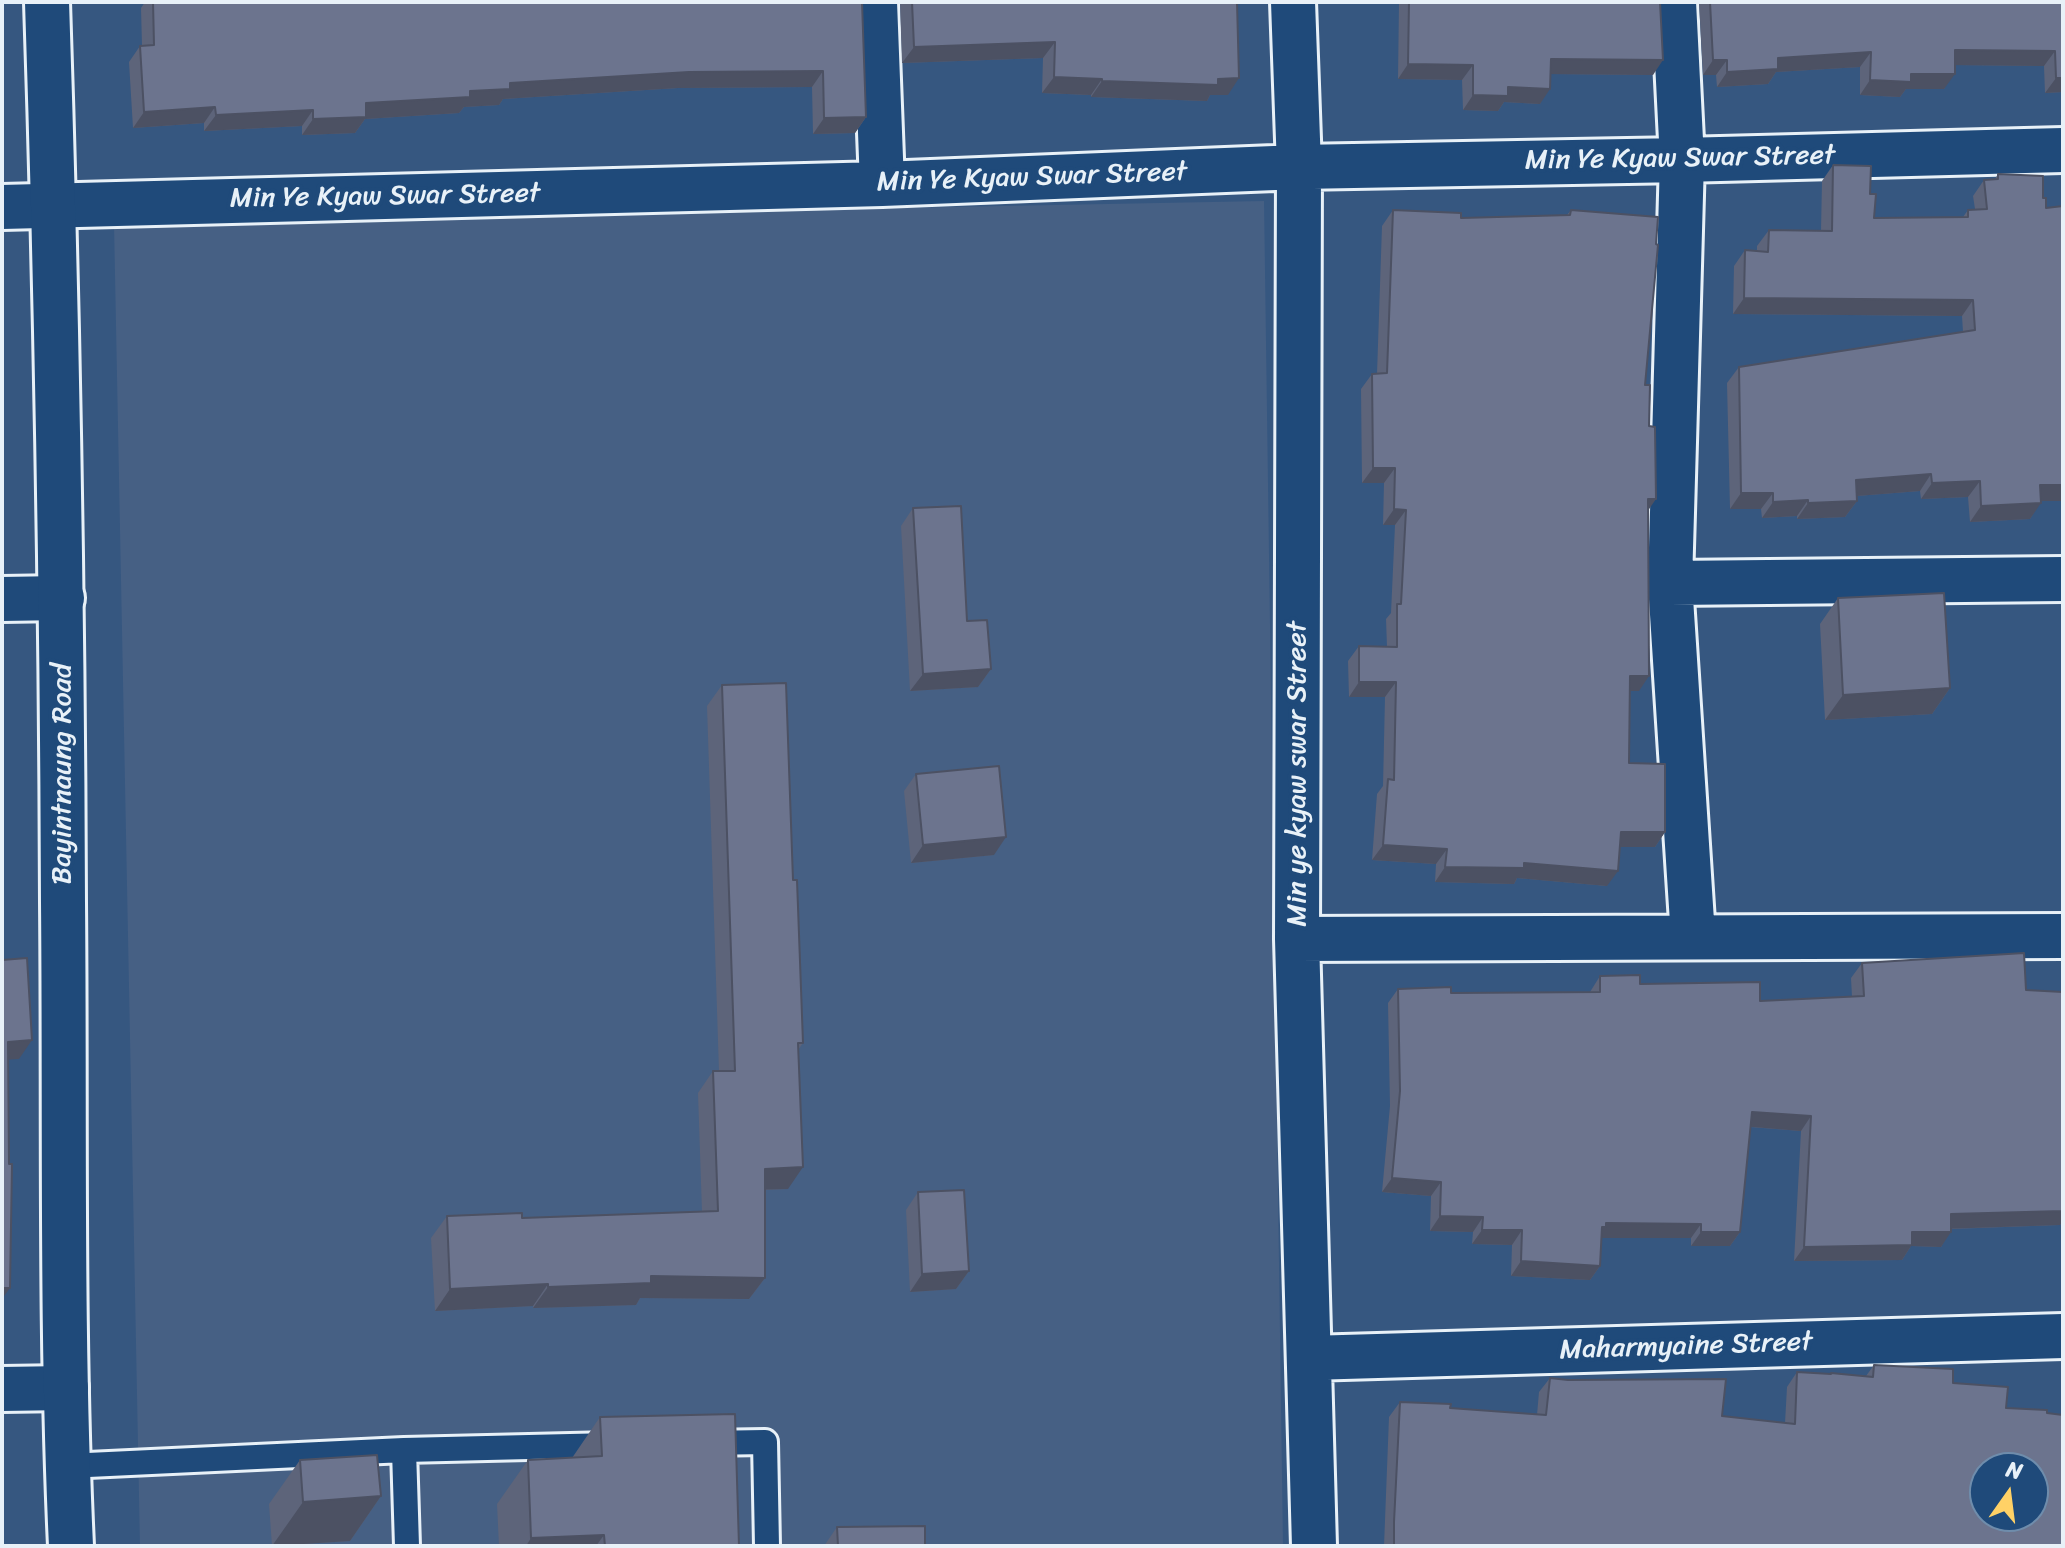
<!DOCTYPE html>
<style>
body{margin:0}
#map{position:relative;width:2065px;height:1548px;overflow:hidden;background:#365780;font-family:Sriracha,sans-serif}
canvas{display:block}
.frame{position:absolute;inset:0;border:4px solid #e8f1f8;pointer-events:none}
.north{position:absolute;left:1969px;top:1452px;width:80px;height:80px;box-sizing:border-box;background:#1f4a7a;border:2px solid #6f8dac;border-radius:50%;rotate:14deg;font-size:22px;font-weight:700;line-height:32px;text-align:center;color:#e8f1f8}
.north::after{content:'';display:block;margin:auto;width:28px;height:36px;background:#ffd166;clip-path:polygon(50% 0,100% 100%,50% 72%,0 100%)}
</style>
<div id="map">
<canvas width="2065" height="1548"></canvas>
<div class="frame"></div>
<div class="north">N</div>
</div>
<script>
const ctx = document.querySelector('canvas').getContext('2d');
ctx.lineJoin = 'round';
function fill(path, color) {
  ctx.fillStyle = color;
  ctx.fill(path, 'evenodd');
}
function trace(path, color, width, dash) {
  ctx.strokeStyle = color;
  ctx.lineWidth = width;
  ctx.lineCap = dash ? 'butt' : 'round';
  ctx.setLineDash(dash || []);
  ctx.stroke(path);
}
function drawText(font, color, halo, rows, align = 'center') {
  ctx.font = font + ' Sriracha,sans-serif';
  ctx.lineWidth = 8;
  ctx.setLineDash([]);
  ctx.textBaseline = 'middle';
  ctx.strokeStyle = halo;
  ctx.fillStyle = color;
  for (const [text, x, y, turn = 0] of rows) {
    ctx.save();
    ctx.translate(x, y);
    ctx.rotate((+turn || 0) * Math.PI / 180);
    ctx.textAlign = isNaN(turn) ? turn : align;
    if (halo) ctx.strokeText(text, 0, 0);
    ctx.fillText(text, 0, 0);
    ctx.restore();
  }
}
fill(new Path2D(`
 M1264,201L1283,1546H140L114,223Z`), '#466084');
const service = new Path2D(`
 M705,1443L765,1442L767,1546
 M404,1450L407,1546
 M67,1466L404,1450L612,1445`);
const minor = new Path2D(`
 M875,2L882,184
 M1293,2L1299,167L1297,939L1314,1546
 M1674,2L1682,160L1670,583L1693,937
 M2,207L882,184L1299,167L1682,160L2063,150
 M1670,583L2063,579
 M2,599L62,598
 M1297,939L2063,936
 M1309,1358L2063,1336
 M2,1389L66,1388`);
const tertiary = new Path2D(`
 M47,2C57,302 62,602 63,902C65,1117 61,1332 71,1546`);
trace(service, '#e8f1f8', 30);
trace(minor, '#e8f1f8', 50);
trace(tertiary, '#e8f1f8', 50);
trace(service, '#1f4a7a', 24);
trace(minor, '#1f4a7a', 44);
trace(tertiary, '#1f4a7a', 44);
fill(new Path2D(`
 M145,2H862L866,117L855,133L813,134L812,87L678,88L503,99L499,105L464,107L459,113L365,119L355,133L302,135V126L204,131V123L133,128L129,62L140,46H142L141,8Z
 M900,2H1237L1228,95H1210L1207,101L1091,97V95L1042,93L1043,58L902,63Z
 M1399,2H1660L1653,75L1551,74L1540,104L1504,102L1498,111L1463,110L1462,80L1398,79Z
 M1699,2H2063V92L2045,93L2044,66L1955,65L1944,89H1906L1900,97L1860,95V67L1776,72L1768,84L1717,87L1716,75H1703Z
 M1833,165L1870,194L1874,218L1963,217L1968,210L1975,209L1973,196L1984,180L1995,179L1998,174L2041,501L2030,519L1970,522L1968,497L1921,499L1920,491L1856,496L1857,501L1845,517L1797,519V516L1762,518L1761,509H1730L1727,383L1739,367L1963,332L1962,316L1733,314L1734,266L1745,250L1757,251V246L1769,230L1821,231L1822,181Z
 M1393,210L1461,218L1567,215L1571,210L1645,385L1648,510L1639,691H1630L1629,763L1665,832L1655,847H1620L1607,886L1517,878L1514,884L1435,882L1436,864L1372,860L1377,794L1383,786L1385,697H1349L1348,661L1359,646L1387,647L1386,619L1391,613L1395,525H1383L1384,483H1362L1361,389L1372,374H1377L1382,226Z
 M913,508L991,669L978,687L910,691L901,526Z
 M1838,598L1950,688L1932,714L1825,720L1820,624Z
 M722,685L793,880L803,1043L798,1050L788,1189L765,1190V1278L749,1299L640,1298L636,1305L533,1308V1306L435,1311L431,1238L447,1216L522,1218L702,1212L698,1093L713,1071H719L707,706Z
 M916,774L994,855L911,863L904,791Z
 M1862,963L2026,990L2063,992V1221L2060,1225L1951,1229L1941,1247L1911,1246L1902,1260L1794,1261L1801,1131L1750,1127L1740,1232L1730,1246H1691V1238H1602L1600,1266L1590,1280L1511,1276L1512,1245L1472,1244L1473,1232L1430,1231L1431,1196L1382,1192L1390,1106L1388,1003L1398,989L1451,993L1590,992L1600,976L1640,984L1760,1001L1852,997L1851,978Z
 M918,1192L969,1271L956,1289L910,1292L906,1210Z
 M1874,1365L1953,1383L2006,1408L2063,1546H1384L1389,1417L1400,1402L1450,1408L1537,1415L1539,1392L1550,1378L1722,1416L1785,1423L1787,1387L1797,1372L1830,1374L1831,1373L1866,1376Z
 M600,1417L739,1546H499L497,1504L528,1460L572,1458Z
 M300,1460L381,1496L350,1541L272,1546L269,1504Z
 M837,1527L925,1546H824Z`), '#5d647a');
fill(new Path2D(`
 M1055,42L1043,58L902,63L914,47Z
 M1955,50L2055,51L2044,66L1944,65Z
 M1871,52L1860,67L1776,72L1768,84L1717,87L1727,72L1778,58Z
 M1551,59L1663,60L1653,75L1541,74Z
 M1713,60H1727L1716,75H1703Z
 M1408,64L1473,65L1462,80L1398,79Z
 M823,71L812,87L678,88L503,99L499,105L464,107L459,113L365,119L355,133L302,135L313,119L366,103L510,83L689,72Z
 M1911,74H1955L1944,89H1906L1900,97L1860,95L1870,80Z
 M1054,77L1102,79L1091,95L1042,93Z
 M1239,78L1228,95H1210L1207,101L1091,97L1102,81Z
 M2056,78H2063V92L2045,93Z
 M1508,87L1550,89L1540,104L1504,102L1498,111L1463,110L1473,95Z
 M215,107L204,123L133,128L144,112Z
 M313,110L302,126L204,131L216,115Z
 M866,117L855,133L813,134L824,118Z
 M1744,298L1973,300L1962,316L1733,314Z
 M1373,468H1395L1384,483H1362Z
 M1931,474L1920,491L1844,497L1856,480Z
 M1980,481L1968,497L1921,499L1932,483Z
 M2040,485H2063V501H2029Z
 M1741,493H1773L1761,509H1730Z
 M1648,499H1656L1645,515Z
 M1808,500L1797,516L1762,518L1773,502Z
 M1857,501L1845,517L1797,519L1808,503Z
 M2041,503L2030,519L1970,522L1981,506Z
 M1394,509L1406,510L1395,525H1383Z
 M991,669L978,687L910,691L923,674Z
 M1630,676H1649L1639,691H1620Z
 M1359,682H1396L1385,697H1349Z
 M1950,688L1932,714L1825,720L1843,695Z
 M1621,832H1665L1655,847H1610Z
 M1006,837L994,855L911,863L923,845Z
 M1383,845L1447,849L1436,864L1372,860Z
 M1524,863L1618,871L1607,886L1517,878L1514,884L1435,882L1445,867Z
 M32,1040L19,1059L2,1060L8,1042Z
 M1752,1112L1811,1116L1801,1131L1741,1126Z
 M803,1167L788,1189L750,1190L765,1169Z
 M1392,1178L1441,1182L1431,1196L1382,1192Z
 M2063,1211V1221L2060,1225L1941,1229L1951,1214Z
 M1440,1216L1483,1217L1473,1232L1430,1231Z
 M1606,1223L1701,1224L1691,1238H1598L1592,1241Z
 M1482,1230H1522L1512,1245L1472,1244Z
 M1701,1232H1740L1730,1246H1691Z
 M1912,1232H1951L1941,1247L1911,1246L1902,1260L1794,1261L1804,1247Z
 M1521,1261L1600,1266L1590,1280L1511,1276Z
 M969,1271L956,1289L910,1292L922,1274Z
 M651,1276L765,1278L749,1299L640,1298L636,1305L533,1308L548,1287Z
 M548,1284L533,1306L435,1311L450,1289Z
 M2,1288H10L2,1299Z
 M381,1496L350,1541L272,1546L303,1502Z
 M604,1535L596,1546H526L531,1538Z`), '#4c5163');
const building = new Path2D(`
 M153,2H862L866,117L824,118L823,71L689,72L510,83V89L470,91V97L366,103V117L313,119V110L216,115L215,107L144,112L140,46L154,45Z
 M912,2H1237L1239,78L1218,79V85L1102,81V79L1054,77L1055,42L914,47Z
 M1409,2H1660L1663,60L1551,59L1550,89L1508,87V96L1473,95V65L1408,64Z
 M1710,2H2063V78H2056L2055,51L1955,50V74H1911V82L1870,80L1871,52L1778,58V69L1727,72V60H1713Z
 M1833,165L1871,166L1870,194H1876L1874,218L1968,217V210L1987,209L1984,180L1998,179V174L2043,176V198H2046V208L2063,206V485H2040L2041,503L1981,506L1980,481L1932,483L1931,474L1856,480L1857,501L1808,503V500L1773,502V493H1741L1739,367L1975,330L1973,300L1744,298L1745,250L1768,252L1769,230L1832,231Z
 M1393,210L1461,213V218L1570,215L1571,210L1658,217L1656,244L1658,245L1645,385H1650L1649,426L1655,427L1656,499H1648L1649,676H1630L1629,763L1665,764V832H1621L1618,871L1524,863V868L1445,867L1447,849L1383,845L1388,779L1394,780L1396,682H1359V646L1397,647V604H1401L1406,510L1394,509L1395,468H1373L1372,374L1387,373Z
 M961,506L967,621L987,620L991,669L923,674L913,508Z
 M1944,593L1950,688L1843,695L1838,598Z
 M786,683L793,880H797L803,1043H798L803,1167L765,1169V1278L651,1276V1283L548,1287V1284L450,1289L447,1216L522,1213V1218L718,1211L713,1071H735L722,685Z
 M999,766L1006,837L923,845L916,774Z
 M2024,953L2026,990L2063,992V1211L1951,1214V1232H1912V1245L1804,1247L1811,1116L1752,1112L1740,1232H1701V1224L1606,1223V1227H1602L1600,1266L1521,1261L1522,1230H1482L1483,1217L1440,1216L1441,1182L1392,1178L1400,1091L1398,989L1451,987V993L1600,992V976L1640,975V984L1760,982V1001L1864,996L1862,963Z
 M27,958L32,1040L8,1042L9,1164H12L10,1288H2V960Z
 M964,1190L969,1271L922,1274L918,1192Z
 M1874,1365L1953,1369V1383L2008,1387L2006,1408L2047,1410V1413L2063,1415V1546H1394V1522L1400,1402L1451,1404L1450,1408L1546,1415L1550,1378L1568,1380L1726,1379L1722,1416L1795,1424L1797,1372L1831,1374V1373L1873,1377ZM1985,1468H2033V1516H1985Z
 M735,1414L739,1546H605L604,1535L531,1538L528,1460L602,1456L600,1417Z
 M377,1455L381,1496L303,1502L300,1460Z
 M925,1526V1546H838L837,1527Z`);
fill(building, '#6c748e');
trace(building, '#4c5163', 2);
drawText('28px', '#e8f1f8', '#1f4a7a', [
 ["Min Ye Kyaw Swar Street",1680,159,-1],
 ["Min Ye Kyaw Swar Street",1032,178,-2],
 ["Min Ye Kyaw Swar Street",385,197,-1],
 ["Bayintnaung Road",63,774,-90],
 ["Min ye kyaw swar Street",1298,774,-90],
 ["Maharmyaine Street",1686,1347,-2]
]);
</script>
